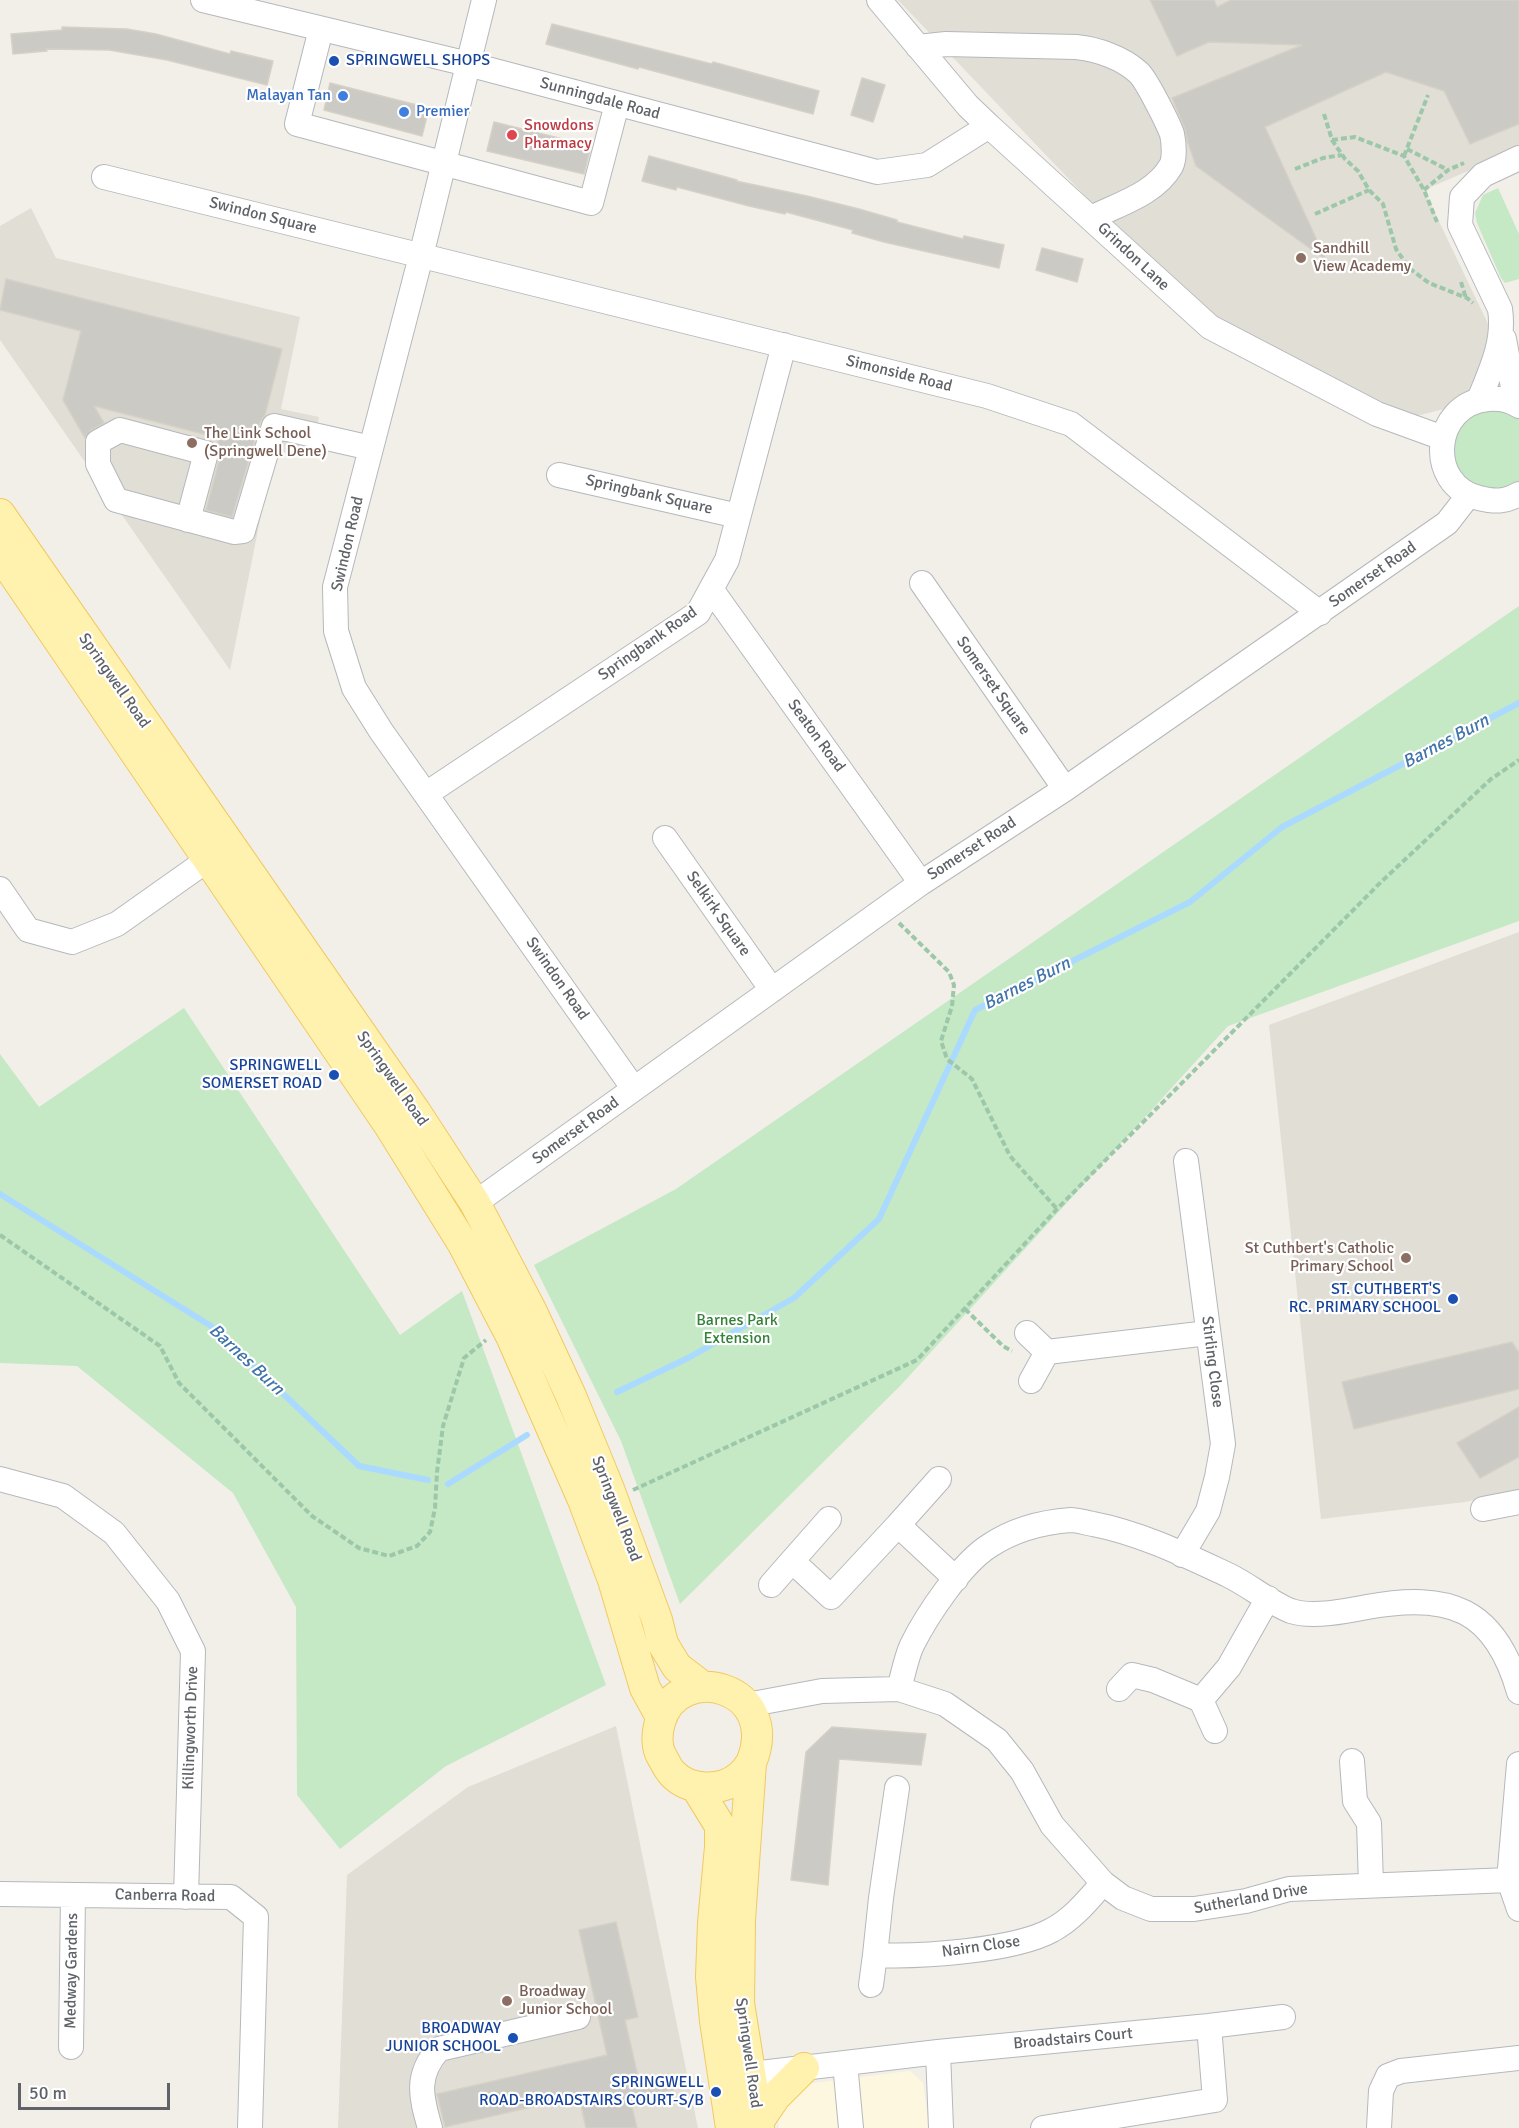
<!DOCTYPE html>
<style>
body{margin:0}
#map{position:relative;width:1519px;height:2128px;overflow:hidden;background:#f1efe8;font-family:Signika,sans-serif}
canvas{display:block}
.scale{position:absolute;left:18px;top:2083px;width:152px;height:27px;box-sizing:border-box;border:3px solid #5f6368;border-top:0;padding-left:8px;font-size:18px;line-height:21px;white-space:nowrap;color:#5f6368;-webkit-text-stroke:4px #fff;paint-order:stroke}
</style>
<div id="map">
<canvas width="1519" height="2128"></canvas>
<div class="scale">50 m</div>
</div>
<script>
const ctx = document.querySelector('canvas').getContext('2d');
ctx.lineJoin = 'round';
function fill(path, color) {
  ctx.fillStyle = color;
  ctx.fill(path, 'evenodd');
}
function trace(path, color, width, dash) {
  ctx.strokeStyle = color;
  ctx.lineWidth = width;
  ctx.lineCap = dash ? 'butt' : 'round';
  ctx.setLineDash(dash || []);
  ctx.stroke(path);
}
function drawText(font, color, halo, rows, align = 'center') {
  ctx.font = font + ' Signika,sans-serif';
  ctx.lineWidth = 4.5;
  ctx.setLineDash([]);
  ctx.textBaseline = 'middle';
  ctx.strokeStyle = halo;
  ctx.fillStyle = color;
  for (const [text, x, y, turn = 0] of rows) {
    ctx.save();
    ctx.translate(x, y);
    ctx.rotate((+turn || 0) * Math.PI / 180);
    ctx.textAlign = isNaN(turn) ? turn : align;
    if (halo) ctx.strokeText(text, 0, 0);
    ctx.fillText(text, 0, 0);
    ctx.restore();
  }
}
fill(new Path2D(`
 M910,2071L923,2083L929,2128H779L778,2119L798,2085Z`), '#fef7e0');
fill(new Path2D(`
 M898,0H1519V149L1424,190L1490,328L1479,400L1397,421L1210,327Z
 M31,208L56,258L300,317L281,409L319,417L310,458L274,450L230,670L0,340V226Z
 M1519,932V1490L1465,1502L1321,1519L1269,1025Z
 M616,1726L698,2128H338L347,1875L468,1787Z`), '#e1ded6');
fill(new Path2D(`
 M1498,188L1519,234V279L1505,283L1501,278L1477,223L1475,213L1483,195Z
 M1519,406V494L1468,496L1443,438L1463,407Z
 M1519,606V921L1228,1026L900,1386L680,1604L621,1441L534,1265L676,1189Z
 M184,1008L400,1335L462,1291L606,1685L446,1766L340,1849L297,1795L296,1607L233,1493L77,1366L0,1363V1054L39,1107Z`), '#c5e8c5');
trace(new Path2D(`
 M0,1194L214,1328L359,1466L428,1480
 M617,1392L688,1358L794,1298L879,1219L975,1010L1190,902L1282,827L1519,703
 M448,1484L527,1435`), '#aadaff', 6);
const building = new Path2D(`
 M1150,0H1214L1217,7L1231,0H1519V124L1470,144L1444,91L1386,72L1265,127L1326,260L1196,166L1188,143L1185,129L1172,98L1302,45L1209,42L1177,56Z
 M552,24L712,64L713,62L819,91L813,114L706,85L639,67L638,69L546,44Z
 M62,27L127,29L156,34L230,54L231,51L273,61L267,85L167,60L109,50L46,49L47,51L13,54L11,34L62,30Z
 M862,78L885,85L873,122L851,115Z
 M330,83L429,108L422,136L324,110Z
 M494,122L591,146L584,174L487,151Z
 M649,156L737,180L736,181L807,196L859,209L897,220V222L963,239L964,236L1004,245L999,268L884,242L852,233L853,230L786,212L785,214L749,206L677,187L676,190L642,181Z
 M1042,248L1083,259L1077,282L1036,270Z
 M6,279L282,349L265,415L260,422L232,517L206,510L220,457L217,445L219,438L94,406L104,423L91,430L85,438L63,400L81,331L0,310Z
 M1512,1342L1519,1353V1389L1354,1429L1342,1382Z
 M1519,1407V1457L1480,1478L1457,1443Z
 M832,1727L926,1734L921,1765L839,1759L828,1885L791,1880L806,1752Z
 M616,1922L638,2017L625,2020L639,2081L669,2074L673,2090L630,2099L637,2128H586L579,2096L445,2127L437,2094L607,2055L579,1930Z`);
fill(building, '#cccac5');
trace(building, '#d6d1c6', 1.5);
const minor = new Path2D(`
 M203,0L468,64L877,172L927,165L989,126
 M484,0L421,256L335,587L336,631L354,688L381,731L634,1089
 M879,0L968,106L989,126L1210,327L1377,414L1443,438
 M321,29L297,124L591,203L617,104
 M918,47L946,44L1076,47C1097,49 1123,58 1139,73C1147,81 1168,123 1172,134C1174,143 1175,158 1171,166C1155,194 1119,204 1091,218
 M104,177L987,396L1071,424L1320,613
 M1504,339L1516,403
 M1479,400C1491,370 1505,342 1500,309L1460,225L1462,197L1483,175L1519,158
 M1519,406C1510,400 1499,398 1488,399C1432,404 1425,485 1479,498C1495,502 1505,502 1519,494
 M559,475L738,516
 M188,520L206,453L120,430L98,442V464L116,500L234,532L243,531L244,527L274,426L371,448
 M922,583L1065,789
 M711,589L921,883
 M426,794L698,613L727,560L784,345
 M665,838L772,990
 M0,889L28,930L72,942L117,924L223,849
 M475,1203L921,883L1065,789L1447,523L1468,496
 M1027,1333L1047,1352L1208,1333
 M1031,1381L1047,1352
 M0,1479L63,1496L114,1533L168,1601L193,1651L186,1897
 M939,1479L898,1525L956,1579
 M1483,1509L1519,1502
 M829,1519L792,1561L831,1597L898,1525
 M1182,1555L1208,1511L1217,1477L1223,1444L1186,1161
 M771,1585L792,1561
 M899,1689C903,1675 906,1658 912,1645C927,1615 961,1564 989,1546C1013,1530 1043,1522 1071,1520C1078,1520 1086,1523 1093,1524C1140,1533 1185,1555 1228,1575C1249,1585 1270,1603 1291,1611C1312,1618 1347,1611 1367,1607C1449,1592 1495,1608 1519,1692
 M1119,1689L1132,1675L1153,1680L1201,1700L1229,1667L1268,1598
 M1201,1700L1215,1731
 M747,1705L822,1691L899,1689L945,1704L997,1740L1022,1771L1052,1825L1103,1883L1123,1898L1151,1909H1194L1246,1901L1289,1889L1509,1880L1519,1764
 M1352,1761L1355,1801L1369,1823L1371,1885
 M897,1788L881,1898L875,1955C920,1957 1014,1951 1052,1930C1073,1919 1088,1900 1103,1883
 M1509,1880L1519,1909
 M0,1894L231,1897L256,1917L250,2128
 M871,1985L875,1955
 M71,2047L73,1895
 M938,2052L941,2128
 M845,2063L851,2128
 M752,2074L938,2052L1209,2026L1283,2017
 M430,2128C421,2097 415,2075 439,2049L578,2017
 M1043,2128L1215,2100L1209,2026
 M1379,2128L1381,2091L1388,2076L1401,2071L1519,2058`);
const major = new Path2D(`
 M0,514L415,1111L475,1203L532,1312L571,1396L609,1489L657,1620L663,1644L677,1667L703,1687
 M0,554L389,1125L463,1244L511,1336L583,1500L613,1580L645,1688L661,1717
 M751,1763C748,1768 744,1773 739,1777C721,1792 688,1791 672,1773C668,1769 665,1762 662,1757C656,1747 657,1733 660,1722C678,1659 783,1686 751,1763L740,1920L739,2003L759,2128
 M696,1787L720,1826V1847L713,1923L711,1977L715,2021L731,2128
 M758,2122L775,2097L804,2068`);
trace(minor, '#b5b8bc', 26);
trace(major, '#f2c960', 32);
trace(new Path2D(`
 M1324,114L1332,140L1345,159L1358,171L1369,190L1383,204L1396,249L1409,268L1429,283L1467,298L1473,303
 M1332,140L1355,137L1404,156L1424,190L1437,222
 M1407,149L1448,170
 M1404,156L1428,95
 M1295,169L1323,158L1342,155
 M1424,190L1448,170L1464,163
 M1315,214L1369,190
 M1461,282L1466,298
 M899,923L949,972L954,985L952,1006L941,1041L947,1059L972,1079L1010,1156L1057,1209
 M0,1235L160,1346L179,1383L312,1516L359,1548L389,1556L417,1546L430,1532L435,1508L437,1472L443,1426L464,1358L486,1340
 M965,1309L1003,1346L1012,1351
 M633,1490L917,1360L1057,1209L1381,882L1491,779L1519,760`), '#9cc7a9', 4, [6, 3]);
trace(minor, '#fff', 24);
trace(major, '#fff2af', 30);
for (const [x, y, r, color] of [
 [334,61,6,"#1a4fb4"],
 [343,96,6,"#3f7fe0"],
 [404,112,6,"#3f7fe0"],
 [512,135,6,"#e0444e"],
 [1301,258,6,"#8d6e63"],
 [192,443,6,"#8d6e63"],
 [334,1075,6,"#1a4fb4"],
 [1406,1258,6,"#8d6e63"],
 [1453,1299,6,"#1a4fb4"],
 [507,2001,6,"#8d6e63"],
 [513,2038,6,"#1a4fb4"],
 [716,2092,6,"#1a4fb4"]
]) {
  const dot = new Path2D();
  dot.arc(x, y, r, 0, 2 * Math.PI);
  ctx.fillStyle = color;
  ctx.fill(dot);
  trace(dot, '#fff', 2);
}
drawText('16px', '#164399', '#fff', [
 ["SPRINGWELL SHOPS",346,61,"left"],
 ["SPRINGWELL",322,1066],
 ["SOMERSET ROAD",322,1084],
 ["ST. CUTHBERT'S",1441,1290],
 ["RC. PRIMARY SCHOOL",1441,1308],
 ["BROADWAY",501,2029],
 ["JUNIOR SCHOOL",501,2047],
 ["SPRINGWELL",704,2083],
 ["ROAD-BROADSTAIRS COURT-S/B",704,2101]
], 'right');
drawText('16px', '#366cbe', '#fff', [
 ["Malayan Tan",331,96],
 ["Premier",416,112,"left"]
], 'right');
drawText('16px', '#5f6368', '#fff', [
 ["Sunningdale Road",600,99,15],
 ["Swindon Square",263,216,14],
 ["Grindon Lane",1133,257,43],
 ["Simonside Road",899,374,14],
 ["Springbank Square",649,495,13],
 ["Swindon Road",348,544,-77],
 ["Somerset Road",1373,575,-35],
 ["Springbank Road",648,644,-35],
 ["Springwell Road",114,681,55],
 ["Somerset Square",993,686,55],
 ["Seaton Road",816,736,54],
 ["Somerset Road",972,849,-33],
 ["Selkirk Square",718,914,55],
 ["Swindon Road",557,979,55],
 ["Springwell Road",392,1079,55],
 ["Somerset Road",576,1131,-36],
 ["Stirling Close",1212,1362,83],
 ["Springwell Road",616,1509,69],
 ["Killingworth Drive",191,1728,-88],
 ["Canberra Road",165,1896,1],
 ["Sutherland Drive",1251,1899,-10],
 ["Nairn Close",981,1947,-8],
 ["Medway Gardens",72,1971,-89],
 ["Broadstairs Court",1073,2039,-5],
 ["Springwell Road",748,2053,82]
]);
drawText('16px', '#be3a42', '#fff', [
 ["Snowdons",524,126],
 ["Pharmacy",524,144]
], 'left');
drawText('16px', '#785e54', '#fff', [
 ["Sandhill",1313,249],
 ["View Academy",1313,267],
 ["The Link School",204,434],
 ["(Springwell Dene)",204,452],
 ["St Cuthbert's Catholic",1394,1249,"right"],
 ["Primary School",1394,1267,"right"],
 ["Broadway",519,1992],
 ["Junior School",519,2010]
], 'left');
drawText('16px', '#348238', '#fff', [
 ["Barnes Park",737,1321],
 ["Extension",737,1339]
]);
drawText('italic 18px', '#4174aa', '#fff', [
 ["Barnes Burn",1446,742,-28],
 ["Barnes Burn",1027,984,-27],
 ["Barnes Burn",246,1360,43]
]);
</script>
